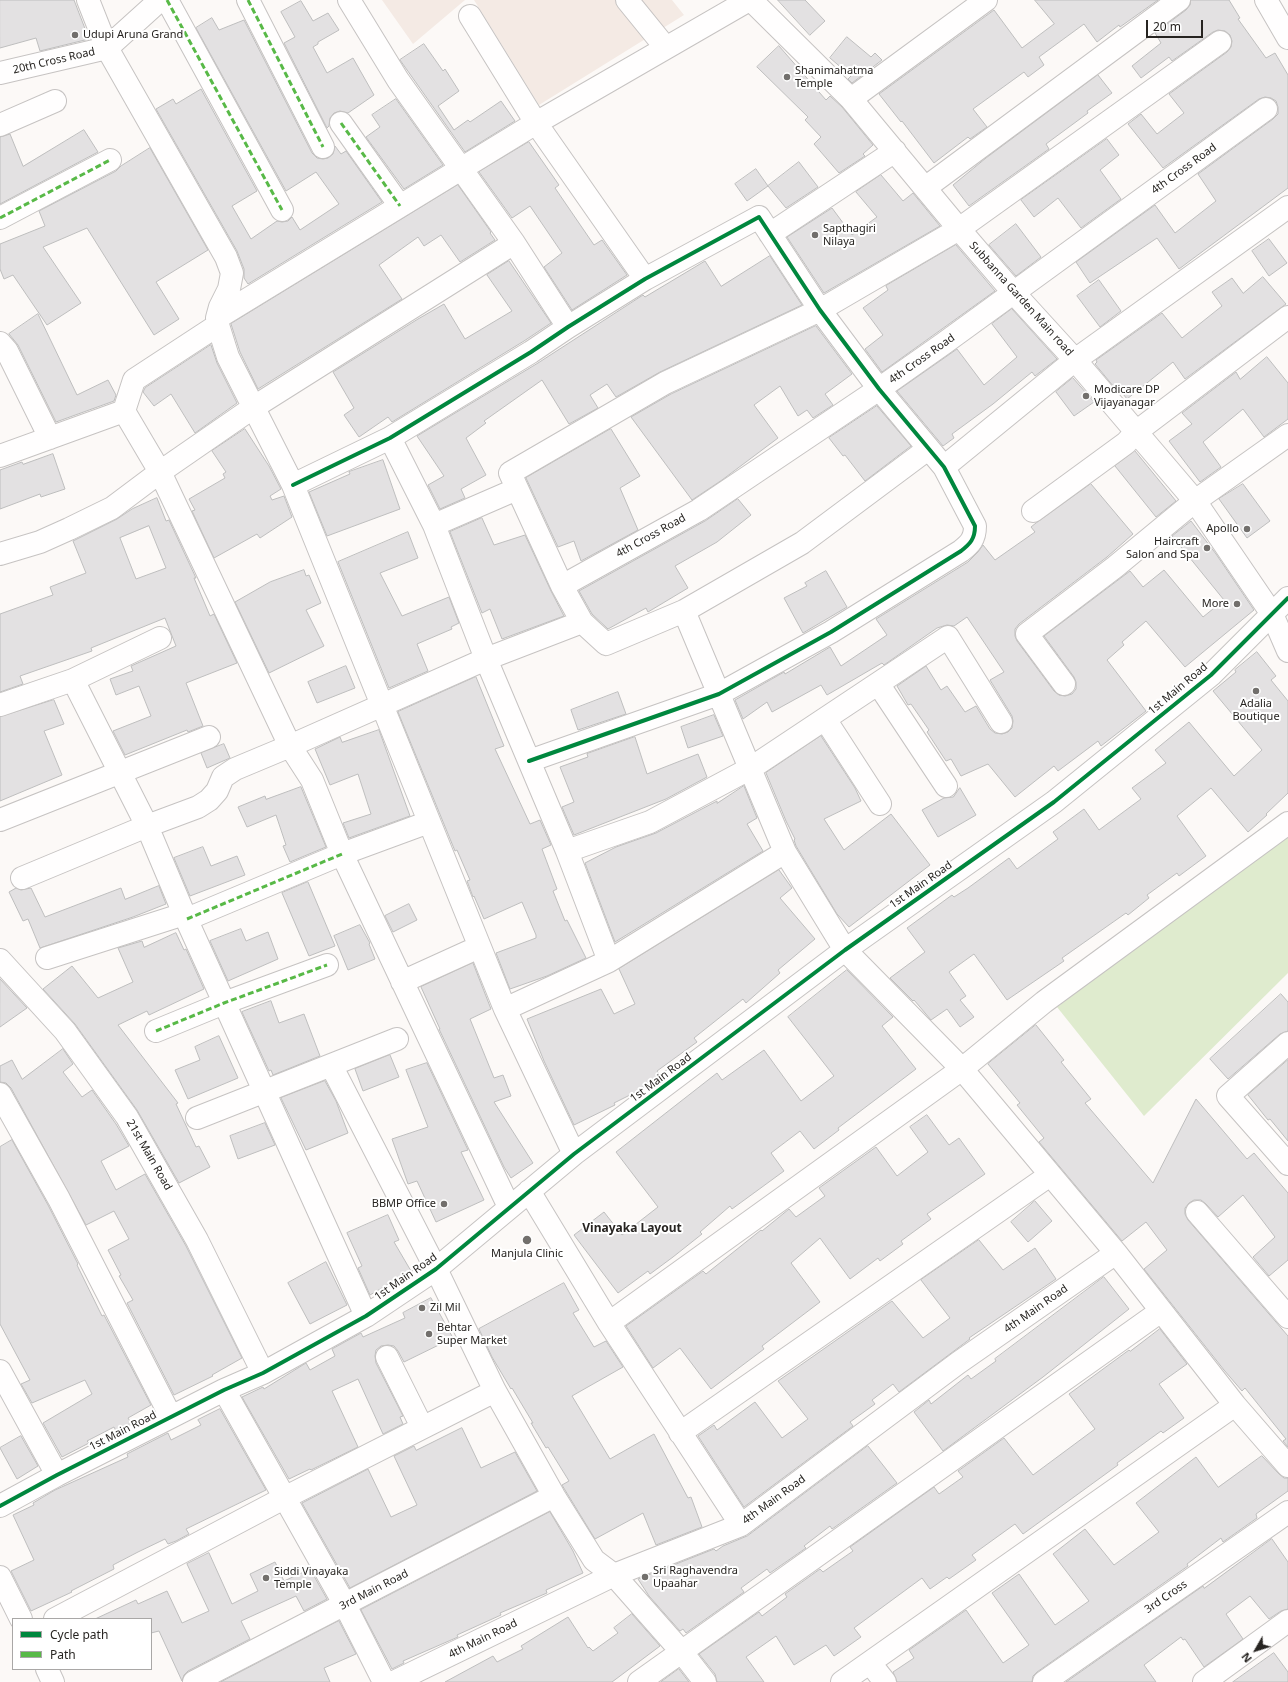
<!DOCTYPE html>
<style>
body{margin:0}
#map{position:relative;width:1288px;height:1682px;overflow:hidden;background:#fcf9f7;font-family:"Noto Sans",sans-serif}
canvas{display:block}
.legend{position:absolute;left:12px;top:1618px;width:140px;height:52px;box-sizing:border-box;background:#fff;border:1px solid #a9a7a6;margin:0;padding:5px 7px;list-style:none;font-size:12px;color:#272421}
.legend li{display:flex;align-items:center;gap:8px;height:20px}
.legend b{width:20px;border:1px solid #a9a7a6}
.north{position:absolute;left:1236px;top:1630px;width:40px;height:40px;-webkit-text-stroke:3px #fff;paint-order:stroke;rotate:231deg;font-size:11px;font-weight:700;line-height:16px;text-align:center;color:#272421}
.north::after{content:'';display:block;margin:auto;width:14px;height:18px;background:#272421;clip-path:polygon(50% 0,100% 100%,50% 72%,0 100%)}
.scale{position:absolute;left:1146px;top:20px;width:57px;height:18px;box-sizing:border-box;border:2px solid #272421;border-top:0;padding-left:5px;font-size:12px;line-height:14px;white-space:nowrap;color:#272421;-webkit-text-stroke:3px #fff;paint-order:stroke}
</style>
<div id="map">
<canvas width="1288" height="1682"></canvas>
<ul class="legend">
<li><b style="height:5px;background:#00873e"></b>Cycle path</li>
<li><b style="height:5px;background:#58b947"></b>Path</li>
</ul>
<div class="north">N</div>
<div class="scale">20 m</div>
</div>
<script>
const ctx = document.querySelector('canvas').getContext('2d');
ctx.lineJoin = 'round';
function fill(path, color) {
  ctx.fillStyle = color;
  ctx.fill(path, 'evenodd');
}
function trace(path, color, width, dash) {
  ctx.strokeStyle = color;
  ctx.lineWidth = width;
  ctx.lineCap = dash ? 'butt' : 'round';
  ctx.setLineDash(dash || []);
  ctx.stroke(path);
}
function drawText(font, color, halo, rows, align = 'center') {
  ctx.font = font + ' "Noto Sans",sans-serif';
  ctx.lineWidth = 4;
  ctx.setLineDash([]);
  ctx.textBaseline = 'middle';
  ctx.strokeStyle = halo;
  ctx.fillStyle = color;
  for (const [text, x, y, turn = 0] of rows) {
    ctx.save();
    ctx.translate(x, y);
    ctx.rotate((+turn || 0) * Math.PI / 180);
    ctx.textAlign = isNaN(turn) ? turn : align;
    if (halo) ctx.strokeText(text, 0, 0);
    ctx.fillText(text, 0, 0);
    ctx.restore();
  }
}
fill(new Path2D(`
 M382,0H465L413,44Z
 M474,0H672L684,15L539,105Z`), '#f4eae4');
fill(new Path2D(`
 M1288,834V973L1144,1116L1057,1007Z`), '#dfebce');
const building = new Path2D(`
 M0,0H74L89,39L40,51L36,38L0,48Z
 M778,0H805L825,21L810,35Z
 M1035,0H1158L1120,27L1119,25L1097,42L1084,24L1039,57L1044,65L1028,77L1024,72L973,109L987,127L970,139L968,137L934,163L902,121L901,122L879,94L994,10L1022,48L1054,24Z
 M1191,0H1229L1240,18L1238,19L1266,58L1275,53L1288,75V188L1179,269L1157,238L1090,283L1076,262L1155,205L1175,233L1216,201L1198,174L1273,119L1278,114V107L1276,101L1271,98L1265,97L1259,99L1163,168L1128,124L1141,114L1157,134L1184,113L1169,94L1227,52L1231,47L1232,41L1230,35L1225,31L1218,30L1213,32L1172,61L1169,57L1141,78L1132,66L1161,43L1155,33L1186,10L1190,5Z
 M301,1L313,21L328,13L339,30L318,42V44L313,47L327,73L353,58L374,95L348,113L340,111L334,113L330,118L329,126L327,128L284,43L295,37L281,12Z
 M212,18L219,30L244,20L312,153L317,158L323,159L328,158L333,154L335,146L341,154L346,151L382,202L248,284L244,278V269L237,251L156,109L173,99L176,104L201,89L257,191L232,206L251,239L277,221L282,222L288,221L292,217L300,230L339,204L316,172L286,191L196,28Z
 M847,37L871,57L875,53L882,60L852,83L848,79L851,76L830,58Z
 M424,44L443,71L445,69L459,91L438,106L454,130L468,120L470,122L501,101L515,121L465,152L400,60Z
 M779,46L826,100L830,96L842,107L873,145L863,154L865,156L839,173L814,144L821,137L805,120L808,117L757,67Z
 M1098,75L1112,93L1087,111L1088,113L1046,144L1049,149L969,206L953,185L986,158Z
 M396,99L443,165L404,189L366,137L380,127L372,115Z
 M84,130L98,152L0,204V137L10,134L23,166Z
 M1107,139L1119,155L1100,170L1121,199L1081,228L1058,198L1034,217L1021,200Z
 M529,142L559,185L555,188L594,245L602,240L627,275L572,310L544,267L562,253L530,206L512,218L479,172Z
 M150,148L208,250L156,282L179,319L154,335L87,228L43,247L81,303L47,325L13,275L4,279L0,269V244L45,226L39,211L116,171L121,166Z
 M799,162L818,187L786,208L768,186Z
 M756,169L768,186L747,201L735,184Z
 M881,175L903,201L913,193L940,226L824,293L787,237L832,208L852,235L877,217L856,192Z
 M458,185L491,232L490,233L495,240L460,262L441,235L424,246L418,237L379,265L402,299L258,389L240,352L231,324Z
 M1016,224L1041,257L1016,276L989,245Z
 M1269,239L1287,263L1269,276L1252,251Z
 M956,245L995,291L882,372L865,349L883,335L863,308L888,290L886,286Z
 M770,256L802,305L660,372L616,397L607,384L590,395L598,408L569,424L542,380L484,421L486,423L466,438L486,475L461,489L465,498L440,509L428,485L444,476L417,436L538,363L643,295L645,297L705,261L721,286Z
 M509,261L551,323L524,341L392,422L388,417L359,437L344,415L354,408L333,372L418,319L444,304L465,339L512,311L487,275Z
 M1263,277L1286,304L1185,379L1173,362L1127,399L1116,385L1114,387L1095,364L1097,362L1096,360L1162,313L1182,338L1222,306L1212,292L1232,278L1243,293Z
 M1099,280L1121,311L1100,327L1077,296Z
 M1012,309L1057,359L1035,376L1032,372L993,404L952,434L954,438L943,446L897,391L957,349L984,385L1017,357L992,324Z
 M38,314L77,395L108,380L116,395L114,401L56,422L18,345L9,334Z
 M816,326L852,374L825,394L833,405L813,418L807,410L798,416L780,386L754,405L778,438L722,480L692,500L631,417L671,394Z
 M211,345L217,363L237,403L195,433L171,394L154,406L143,392L145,388Z
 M1267,357L1288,383V419L1264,437L1243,409L1203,442L1221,467L1200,482L1169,441L1192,424L1182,413L1236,372L1240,379Z
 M1073,378L1094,402L1074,416L1056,392Z
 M877,406L911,446L865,481L845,455L843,456L829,438Z
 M245,429L269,466L281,489L270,496L272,500L284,496L292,517L260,538L257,534L214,558L192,511L195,510L189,499L225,478L223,474L226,472L212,451Z
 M611,429L640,476L620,488L638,530L581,561L574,541L558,547L526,478Z
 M1135,451L1176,501L1156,517L1115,466Z
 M53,454L65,489L41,497L40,494L0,509V470L22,462L23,464Z
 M383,460L400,509L327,536L309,492L350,474L349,472Z
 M1091,484L1133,534L1107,557L1019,624L1015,629V636L1017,641L1054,691L1059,695L1065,696L1072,694L1076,689V682L1074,677L1044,636L1130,571L1143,587L1164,570L1203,617L1224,600L1172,536L1191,521L1216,554L1254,610L1185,667L1146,621L1122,642L1124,645L1107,660L1146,711L1101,746L1098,741L1058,771L1054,766L1015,797L988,764L961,776L951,759L946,761L927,732L929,730L911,704L908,705L897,686L926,666L941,690L947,686L965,712L976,706L990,729L995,733L1002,734L1008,732L1012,728L1013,721L1012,716L990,680L1004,672L967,617L954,626L947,625L937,628L884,665L882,663L827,695L821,685L772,712L767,702L743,719L735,700L784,672L785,674L830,647L841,666L887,635L876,619L968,562L978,552L983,545L995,560L1035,532L1031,527L1036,523Z
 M1243,484L1270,521L1247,538L1219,499Z
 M157,498L166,521L169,520L196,578H194L210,616L214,614L237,663L186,683L203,726L188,732L187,730L125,755L113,731L151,716L139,686L116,695L110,679L133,671L131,666L176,646L165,618L91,648L92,651L20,676L23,684L0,692V614L53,595L50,587L86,573L73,541L117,519L132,509ZM149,526L166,568L136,579L120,538Z
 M738,499L751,515L717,542L675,566L688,588L648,612L646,608L608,629L592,614L579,591L705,521Z
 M482,518L494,545L525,535L551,591L564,616L502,639L490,609L482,613L450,532Z
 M408,532L418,558L380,573L402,616L449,597L459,623L451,627L452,629L417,644L428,671L389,688L338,562Z
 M304,570L306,576L309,575L321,603L306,610L324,646L269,673L235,602L270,582Z
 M826,571L847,607L803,633L784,598L807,586L805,583Z
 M1257,652L1276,676L1271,680L1288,701V793L1266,814L1267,815L1248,832L1211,788L1177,816L1206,856L1179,876L1177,873L1147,895L1149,898L1128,915L1126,913L1062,958L1064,961L1007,1000L974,954L949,972L966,996L960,1000L974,1017L960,1027L947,1009L931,1020L914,1000L913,1001L890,978L925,952L907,928L952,895L954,897L968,888L1009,858L1017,869L1058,839L1053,832L1084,809L1099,830L1141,799L1132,788L1166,763L1155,750L1189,722L1234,776L1262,750L1213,691L1236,672L1235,670Z
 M346,666L355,688L317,703L308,682Z
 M476,677L504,746L495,749L530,824L540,820L551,845L542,849L557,889L553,891L565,921L567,920L586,958L547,976L510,989L496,953L536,938V935L522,902L484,919L474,896L473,897L467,881L470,880L457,850L455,851L398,712Z
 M618,692L626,714L578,730L571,710Z
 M54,700L64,724L44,731L62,775L0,801V717Z
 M714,715L723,736L688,748L681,727Z
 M379,730L410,816L349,838L343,823L371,814L358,774L330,785L315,749L340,737L342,742Z
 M821,736L855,788L861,801L824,819L844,850L891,814L930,865L849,927L837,914L796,846L794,840L795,839L786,821L766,773Z
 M635,737L647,774L698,754L707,777L666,799L574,835L562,807L574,802L560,767L588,757L587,754Z
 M224,744L230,758L207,768L201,753Z
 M744,786L757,818L747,824L763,851L615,942L585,863L616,847L656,833L717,801V803Z
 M301,787L326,847L290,862L283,846L286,845L276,815L247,827L238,807L265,796L266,799Z
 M960,788L976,815L938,837L922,810L944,798L953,797Z
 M203,847L211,866L237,856L245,875L190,896L174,858Z
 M779,870L792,888L780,898L815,939L778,970L780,973L746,1003L743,999L694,1038L697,1042L657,1071L659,1074L636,1092L614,1103L615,1105L574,1125L544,1061L527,1019L601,989L614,1014L635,1004L619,969Z
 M308,882L335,946L309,956L282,893Z
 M159,886L166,904L133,917L40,948L28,919L23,921L9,892L16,888L21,890L31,888L45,917L121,888L125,899Z
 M409,904L417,920L393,932L385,916Z
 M360,925L370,943L369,944L375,959L348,970L334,936Z
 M241,929L246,941L268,932L278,959L228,981L210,941Z
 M176,933L184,950L186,949L204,989L149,1015L147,1011L118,1025L178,1103L176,1104L196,1147L199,1146L210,1167L179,1183L137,1110L75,1024L43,989L72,966L98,998L133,982L118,948L142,941L144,947Z
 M473,963L491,1009L470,1019L494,1078L503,1075L511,1096L494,1102L533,1163L511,1178L504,1167L439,1029H440L421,987Z
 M847,970L893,1017L882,1026L916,1069L838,1128L839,1130L814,1149L800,1131L771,1153L784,1171L732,1209L730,1206L700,1232L702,1234L673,1257L650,1274L648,1271L618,1293L574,1235L604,1212L622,1235L658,1207L616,1152L717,1073L722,1080L764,1050L801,1101L834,1076L788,1017Z
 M0,979L27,1008L0,1027Z
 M1281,994L1288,1002V1031L1280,1034L1228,1079L1210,1059Z
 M271,1001L279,1023L304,1014L320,1056L273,1075L271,1070L269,1071L242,1012Z
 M1036,1025L1064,1060L1061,1062L1091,1099L1085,1103L1153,1183L1196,1099L1247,1159L1254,1153L1288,1193V1260L1269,1276L1253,1257L1275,1237L1243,1195L1218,1217L1206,1204L1201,1200H1194L1189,1203L1185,1208V1214L1188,1220L1288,1336V1447L1283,1441L1286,1439L1245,1388L1242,1391L1224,1370L1144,1269L1167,1250L1146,1222L1122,1241L1039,1142L1044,1138L1017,1105L1020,1103L988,1064Z
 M219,1036L238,1078L188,1099L175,1070L200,1060L195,1047Z
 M63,1049L73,1064L63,1072L82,1097L92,1090L116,1124L129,1146L101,1161L116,1190L145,1174L186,1246L242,1358L212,1375L213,1376L174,1395L127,1303L133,1300L119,1276L121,1275L108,1250L129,1239L114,1211L86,1225L11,1088L6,1083L0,1082V1066L12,1060L22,1079Z
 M390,1055L399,1077L363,1091L355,1069Z
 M1288,1060V1141L1270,1119L1268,1120L1248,1095Z
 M427,1063L468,1150L461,1152L484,1200L436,1222L417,1181L408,1184L392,1139L428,1127L406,1070Z
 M325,1081L336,1101L348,1133L306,1150L281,1098Z
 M927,1115L949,1145L959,1138L985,1174L927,1214L931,1219L901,1241L903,1244L880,1261L878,1258L850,1279L820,1238L791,1263L820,1302L762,1346L764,1349L711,1389L680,1348L653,1368L626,1326L703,1271L706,1274L761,1230L762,1231L789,1209L796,1217L825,1196L819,1188L876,1147L897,1176L928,1152L910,1127Z
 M265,1123L275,1145L238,1159L230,1136Z
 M12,1140L48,1205L78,1264L77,1265L102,1316L104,1315L151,1405L128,1418L131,1423L116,1431L114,1427L87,1441L89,1443L62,1457L43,1423L92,1394L85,1380L32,1403L21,1384L30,1380L0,1324V1147Z
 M1035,1201L1052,1221L1028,1242L1011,1222Z
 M388,1215L399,1240L394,1242L411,1271L370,1295L358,1268L362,1266L347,1233Z
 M979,1240L1003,1270L1035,1248L1056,1279L969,1338L970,1339L899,1392L893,1384L872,1400L875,1404L850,1422L853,1426L744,1507L698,1436L714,1425L717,1430L755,1402L782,1438L808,1419L778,1381L892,1301L923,1338L950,1318L921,1280Z
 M326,1262L347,1305L310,1324L288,1283Z
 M1104,1277L1129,1309L1043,1377L943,1451L914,1412L929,1400L931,1404L968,1375L971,1379L996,1361L995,1359Z
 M564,1283L579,1310L573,1313L594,1347L606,1341L623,1367L572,1396L610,1459L654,1434L688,1498L691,1497L702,1527L656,1545L643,1513L595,1539L565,1490L562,1485L569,1481L548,1447L546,1448L531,1423H533L512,1388L511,1389L492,1357L479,1329Z
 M431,1298L453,1338L404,1362L398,1351L394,1346L388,1345L381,1346L376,1350L375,1356L376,1363L403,1416L400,1417L403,1424L383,1434L358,1379L332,1391L358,1447L311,1470L310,1469L289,1479L242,1397L263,1387L264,1389L306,1363L310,1370L335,1356L332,1349L361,1333L363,1337L405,1318L403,1313Z
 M1160,1329L1187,1364L1159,1384L1184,1418L1163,1433L1161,1431L1117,1463L1118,1465L1023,1534L1015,1524L972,1555L976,1560L949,1579L947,1577L930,1589L922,1578L854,1628L861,1637L834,1656L826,1645L794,1665L776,1636L746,1657L764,1682H717L715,1674L699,1654L759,1612L762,1616L787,1597L785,1594L820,1569L823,1572L853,1551L850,1547L934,1487L939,1494L963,1477L958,1471L1004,1438L1033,1475L1095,1429L1069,1394L1129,1350L1130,1351Z
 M220,1409L266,1490L186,1529L189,1534L176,1541L168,1544L165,1539L138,1552L113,1565L114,1569L71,1591L72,1592L31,1611L11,1571L34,1560L13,1515L34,1505L33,1503L55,1490L128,1457L127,1454L168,1433L171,1440L201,1425L198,1420Z
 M462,1428L481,1468L515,1452L537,1491L350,1588L302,1503L368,1469L391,1517L417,1505L394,1456L414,1446L416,1450Z
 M21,1436L38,1466L17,1479L0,1448Z
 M868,1446L897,1483L835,1527L832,1529L830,1526L804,1546L806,1548L770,1573L767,1569L741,1588L744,1592L686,1633L683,1629L680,1631L649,1596L638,1579L714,1549L716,1551L723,1546L747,1536Z
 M1262,1456L1279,1474L1284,1478H1288V1491L1256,1514L1257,1518L1223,1542L1221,1538L1187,1564L1188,1566L1037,1672L1033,1676L1032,1682H897L893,1672L914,1658L909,1650L966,1610L1003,1663L1029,1645L992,1593L1019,1574L1055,1625L1089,1601L1053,1554L1085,1529L1114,1565L1159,1532L1136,1503L1196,1457L1218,1487Z
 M550,1512L573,1551L583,1573L546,1590L547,1593L500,1613L501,1615L457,1635L458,1637L403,1661L404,1663L392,1669L361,1610Z
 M1272,1539L1288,1562V1609L1281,1611L1269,1619L1250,1596L1226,1614L1243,1639L1204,1667L1185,1639L1183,1640L1181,1637L1144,1665L1156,1682H1066L1203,1586L1204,1588Z
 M209,1553L232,1604L258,1591L250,1574L275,1562L284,1581L310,1569L327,1599L304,1611L296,1596L241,1621L250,1639L188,1671L184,1675L182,1681L159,1631L151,1633V1619H95L136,1600L138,1604L167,1591L182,1623L209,1611L187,1564Z
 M632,1614L660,1646L612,1682H445L493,1656L497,1662L523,1649L521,1646L568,1617L588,1648L589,1647L593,1651L618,1633L614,1628Z
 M339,1621L356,1654L324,1668L330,1682H221Z
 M1274,1653L1288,1672V1682H1233Z
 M679,1669L689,1682H661Z`);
fill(building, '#e3e1e2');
trace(building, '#bebebe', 1);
const minor = new Path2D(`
 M88,0L107,48L226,257L232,273L229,289L220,307L217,318L218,325L228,357L293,485L505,1009L574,1154
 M167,0L282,210
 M248,0L323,147
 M349,0L398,80L514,243L568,327
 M627,0L666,48
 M751,0L851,99L959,229L1013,292L1075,360L1195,501L1272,614L1288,651
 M1266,0L1288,38
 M470,16L536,123L645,279
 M0,73L107,48L160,0
 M851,99L986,0
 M341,123L400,206
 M0,125L55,101
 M925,188L1179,0
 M0,218L110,160
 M770,234L895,151
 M217,318L536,123L749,0
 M218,325L134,380L124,411L160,472L290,746L312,780L342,854L509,1207
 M0,343L7,351L50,438
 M390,438L434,525L486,659L567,851L609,961
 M928,449L802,543L684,611L606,644L582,622L562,586L510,473L665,383L820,310L959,229L1220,42
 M0,456L124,411
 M944,467L1075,360L1288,207
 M293,485L390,438L531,352L568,327L645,279L759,217L820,310L879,389L944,467L975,526C975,539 970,544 961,551L831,632L719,694L529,761
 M1033,511L1126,443L1136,432L1288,317
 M434,525L517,489
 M0,554L40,542L69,529L112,508L160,472L254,407L514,243
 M562,586L699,510L879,389L943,344L1266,109
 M684,611L785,852L845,950L962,1069L1116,1253L1235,1405L1288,1466
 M160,638L73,680L147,826L184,914L366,1316
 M1064,684L1027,634L1115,567L1195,501L1288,435
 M879,685L946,786
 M0,705L73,680
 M825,719L880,804
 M0,820L209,737
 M567,851L650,822L751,768L948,637L1001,722
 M22,878L147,826L198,807L209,800L217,791L223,777L235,769L290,746L486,659L582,622
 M187,919L342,854L429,822
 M47,958L184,914
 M0,960L65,1031L127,1117L197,1240L263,1373
 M402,982L479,947
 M505,1009L609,961L785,852
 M156,1031L224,1003L327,965
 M1288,1043L1228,1096L1288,1164
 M331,1065L436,1269L495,1391L554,1496L594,1560L614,1575L681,1651L705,1682
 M0,1094L59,1199L171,1417
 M197,1118L397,1039
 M529,1191L609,1323L741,1525
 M1197,1212L1288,1317
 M609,1323L962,1069L1044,1002L1288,823
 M387,1357L422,1427
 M0,1371L57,1475
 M224,1390L345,1605L384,1682
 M680,1433L1050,1175
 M0,1506L57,1475L224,1390L263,1373L366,1316L436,1269L574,1154L845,950L1054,802L1211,675L1288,598
 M0,1577L21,1619
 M55,1619L284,1498L495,1391
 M870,1663L885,1682
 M47,1669L53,1682
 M194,1682L554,1496
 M394,1682L614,1575L741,1525L958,1363L1116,1253
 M639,1682L1161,1311
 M842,1682L1235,1405
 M1044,1682L1288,1512
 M1204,1682L1288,1621`);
trace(minor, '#c6c3c2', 24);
trace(minor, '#fffefe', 22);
trace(new Path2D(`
 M167,0L282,210
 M248,0L323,147
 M341,123L400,206
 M0,218L110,160
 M187,919L342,854
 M156,1031L224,1003L327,965`), '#58b947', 3, [6, 3]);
trace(new Path2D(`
 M293,485L390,438L531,352L568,327L645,279L759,217L820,310L879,389L944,467L975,526C975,539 970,544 961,551L831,632L719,694L529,761
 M0,1506L57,1475L224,1390L263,1373L366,1316L436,1269L574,1154L845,950L1054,802L1211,675L1288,598`), '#00873e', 4);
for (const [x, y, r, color] of [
 [75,35,4,"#726f6c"],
 [787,77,4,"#726f6c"],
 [815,235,4,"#726f6c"],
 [1086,396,4,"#726f6c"],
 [1247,529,4,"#726f6c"],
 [1207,548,4,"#726f6c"],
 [1237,604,4,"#726f6c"],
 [1256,691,4,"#726f6c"],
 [444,1204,4,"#726f6c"],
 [527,1240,5,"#726f6c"],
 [422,1308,4,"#726f6c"],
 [429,1334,4,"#726f6c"],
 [645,1577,4,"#726f6c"],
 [266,1578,4,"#726f6c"]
]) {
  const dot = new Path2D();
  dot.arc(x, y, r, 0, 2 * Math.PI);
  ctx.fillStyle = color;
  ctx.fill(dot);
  trace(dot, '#fff', 1.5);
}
drawText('11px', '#272421', '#fff', [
 ["Udupi Aruna Grand",83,35],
 ["Shanimahatma",795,71],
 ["Temple",795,84],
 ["Sapthagiri",823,229],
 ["Nilaya",823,242],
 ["Modicare DP",1094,390],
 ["Vijayanagar",1094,403],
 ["Apollo",1239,529,"right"],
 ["Haircraft",1199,542,"right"],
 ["Salon and Spa",1199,555,"right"],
 ["More",1229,604,"right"],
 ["Adalia",1256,704,"center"],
 ["Boutique",1256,717,"center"],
 ["BBMP Office",436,1204,"right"],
 ["Manjula Clinic",527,1254,"center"],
 ["Zil Mil",430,1308],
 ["Behtar",437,1328],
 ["Super Market",437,1341],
 ["Sri Raghavendra",653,1571],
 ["Upaahar",653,1584],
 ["Siddi Vinayaka",274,1572],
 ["Temple",274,1585]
], 'left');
drawText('11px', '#272421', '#fff', [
 ["20th Cross Road",54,61,-13],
 ["4th Cross Road",1184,169,-36],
 ["Subbanna Garden Main road",1021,299,48],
 ["4th Cross Road",922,359,-35],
 ["4th Cross Road",651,536,-29],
 ["1st Main Road",1178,689,-40],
 ["1st Main Road",921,885,-35],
 ["1st Main Road",661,1078,-37],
 ["21st Main Road",149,1155,60],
 ["1st Main Road",406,1277,-35],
 ["4th Main Road",1036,1309,-35],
 ["1st Main Road",123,1431,-27],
 ["4th Main Road",774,1500,-36],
 ["3rd Main Road",374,1590,-27],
 ["3rd Cross",1166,1597,-35],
 ["4th Main Road",483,1639,-26]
]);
drawText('bold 12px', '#272421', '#fff', [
 ["Vinayaka Layout",632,1229]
]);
</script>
